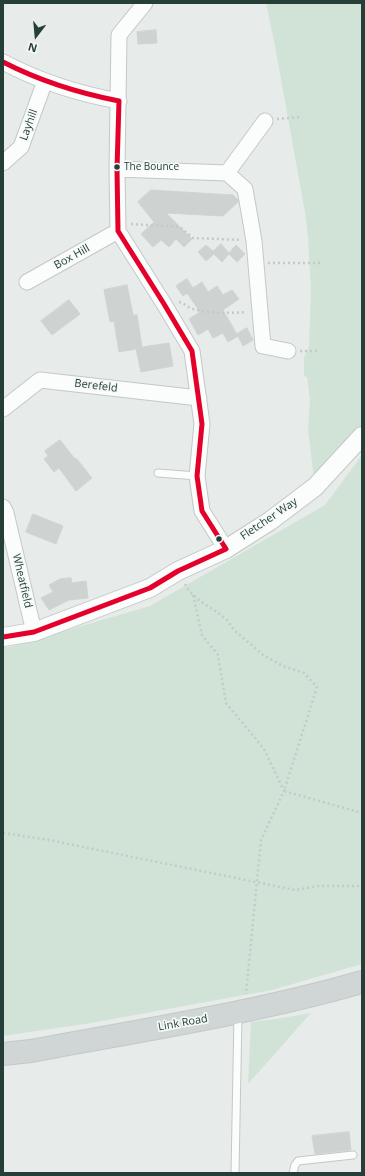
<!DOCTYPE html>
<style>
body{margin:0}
#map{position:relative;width:365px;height:1176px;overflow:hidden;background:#e7ebe9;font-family:"Open Sans",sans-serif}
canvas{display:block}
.frame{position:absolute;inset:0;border:4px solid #253e38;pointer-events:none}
.north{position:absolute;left:16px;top:16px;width:40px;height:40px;-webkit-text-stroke:3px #f5faf8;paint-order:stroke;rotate:196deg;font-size:11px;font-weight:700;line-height:16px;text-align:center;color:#253e38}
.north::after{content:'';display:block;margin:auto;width:14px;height:18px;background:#253e38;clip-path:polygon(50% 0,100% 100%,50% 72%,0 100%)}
</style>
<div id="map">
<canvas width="365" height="1176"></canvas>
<div class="frame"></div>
<div class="north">N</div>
</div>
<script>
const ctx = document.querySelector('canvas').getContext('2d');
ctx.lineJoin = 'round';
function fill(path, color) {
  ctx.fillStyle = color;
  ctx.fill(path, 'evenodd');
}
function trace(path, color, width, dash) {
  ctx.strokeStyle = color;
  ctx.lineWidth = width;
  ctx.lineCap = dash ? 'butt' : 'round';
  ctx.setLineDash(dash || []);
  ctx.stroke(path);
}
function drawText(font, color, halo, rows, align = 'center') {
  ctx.font = font + ' "Open Sans",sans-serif';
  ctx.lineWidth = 3.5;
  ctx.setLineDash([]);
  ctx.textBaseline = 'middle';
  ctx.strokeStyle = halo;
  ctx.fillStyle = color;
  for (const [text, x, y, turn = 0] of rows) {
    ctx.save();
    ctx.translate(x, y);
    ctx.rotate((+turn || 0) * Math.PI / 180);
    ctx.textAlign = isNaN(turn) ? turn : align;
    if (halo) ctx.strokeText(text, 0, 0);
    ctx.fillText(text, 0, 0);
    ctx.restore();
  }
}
fill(new Path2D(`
 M266,3H362V436L315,487L308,429L310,400L307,377L304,376V358L309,347L311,291L308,237L305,212L275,46Z
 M362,455V964L272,990L91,1023L3,1036V647H10L150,606L325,505Z
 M311,1013L248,1084L251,1022L276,1019Z`), '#d1e3d7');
const building = new Path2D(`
 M156,30L157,43L138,44L137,32Z
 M151,190L233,195L238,200V202L223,216L166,213L192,239L184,247L176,239L169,247L161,240L153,247L141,234L154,222L138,202Z
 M221,244L229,253L236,245L245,254L237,262L229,254L222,262L214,254L206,261L198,252L206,245L213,251Z
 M187,279L193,288L202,282L208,292L217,286L223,295L232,290L239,299L223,310L238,336L228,342L223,333L213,338L208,329L198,335L189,319L200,312L187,293L183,296L176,286Z
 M127,285L133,315H137L142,347L169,343L173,366L141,372L136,349L119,352L114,321L110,322L104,290Z
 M69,300L80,314L52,335L41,321Z
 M247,328L253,340L243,346L237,334Z
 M60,440L75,459L76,458L92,478L76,491L59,468L54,472L44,459L48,456L45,451Z
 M33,514L63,526L56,544L26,532Z
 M71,578L72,583L86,581L88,598L69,600L49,610L41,598L53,592L49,585L60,579Z
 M349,1132L351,1150L315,1154L312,1136Z`);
fill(building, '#ced2d1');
trace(building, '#cfd4d2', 1);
const service = new Path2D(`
 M158,473L197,476
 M235,1173L238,1015
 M293,1173L295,1165L298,1161L353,1155`);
const minor = new Path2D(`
 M145,3L119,35L117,169L118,231L164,304L192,351L202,424L197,476L202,511L226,549
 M3,62C39,81 79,94 119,101
 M3,163L21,147L45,81
 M117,169L227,173L245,189L254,241L263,346L288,351
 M227,173L265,121
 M27,282L118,231
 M3,409L40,380L199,398
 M3,507L6,513L34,632`);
const tertiary = new Path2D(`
 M3,637L34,632L150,588L178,571L226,549L270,521L315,487L362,436`);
const primary = new Path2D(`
 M3,1054L31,1051C142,1030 254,1013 362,982`);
trace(service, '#c4c8c6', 9);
trace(minor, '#c4c8c6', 17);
trace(tertiary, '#c4c8c6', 20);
trace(primary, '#c2cac8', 24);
trace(new Path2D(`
 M277,119L300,117
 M131,224L180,227L193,238L242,240
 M268,263H322
 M179,302C184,303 188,308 193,309C211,314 229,313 247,312
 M300,351H319
 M185,584L189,591L200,601L217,612L227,620L234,630L263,655L283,666L304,673L317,687L284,791L362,813
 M193,595L202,635L218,655L226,703L264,749L284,791L261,840L246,994
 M3,833L49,840L295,890L319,886H362`), '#c2cbc8', 2.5, [2, 3]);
trace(service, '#fbfcfc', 7);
trace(minor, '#fbfcfc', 15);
trace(tertiary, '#fbfcfc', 18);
trace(primary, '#cfd6d5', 22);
trace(new Path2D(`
 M3,62C40,81 78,93 119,101L117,169L118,231L164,304L192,351L202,424L197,476L202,511L226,549L178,571L150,588L34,632L3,637`), '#e4002b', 5);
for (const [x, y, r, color] of [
 [117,167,3.5,"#253e38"],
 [219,539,3.5,"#253e38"]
]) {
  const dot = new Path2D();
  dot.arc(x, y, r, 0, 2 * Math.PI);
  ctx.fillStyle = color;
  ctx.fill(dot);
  trace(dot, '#f5faf8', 1.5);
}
drawText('10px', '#253e38', '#f5faf8', [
 ["The Bounce",124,167]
], 'left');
drawText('11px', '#253e38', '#f5faf8', [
 ["Layhill",29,125,-70],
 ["Box Hill",72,257,-29],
 ["Berefeld",96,386,7],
 ["Fletcher Way",269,519,-34],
 ["Wheatfield",22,581,77],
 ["Link Road",183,1023,-10]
]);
</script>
